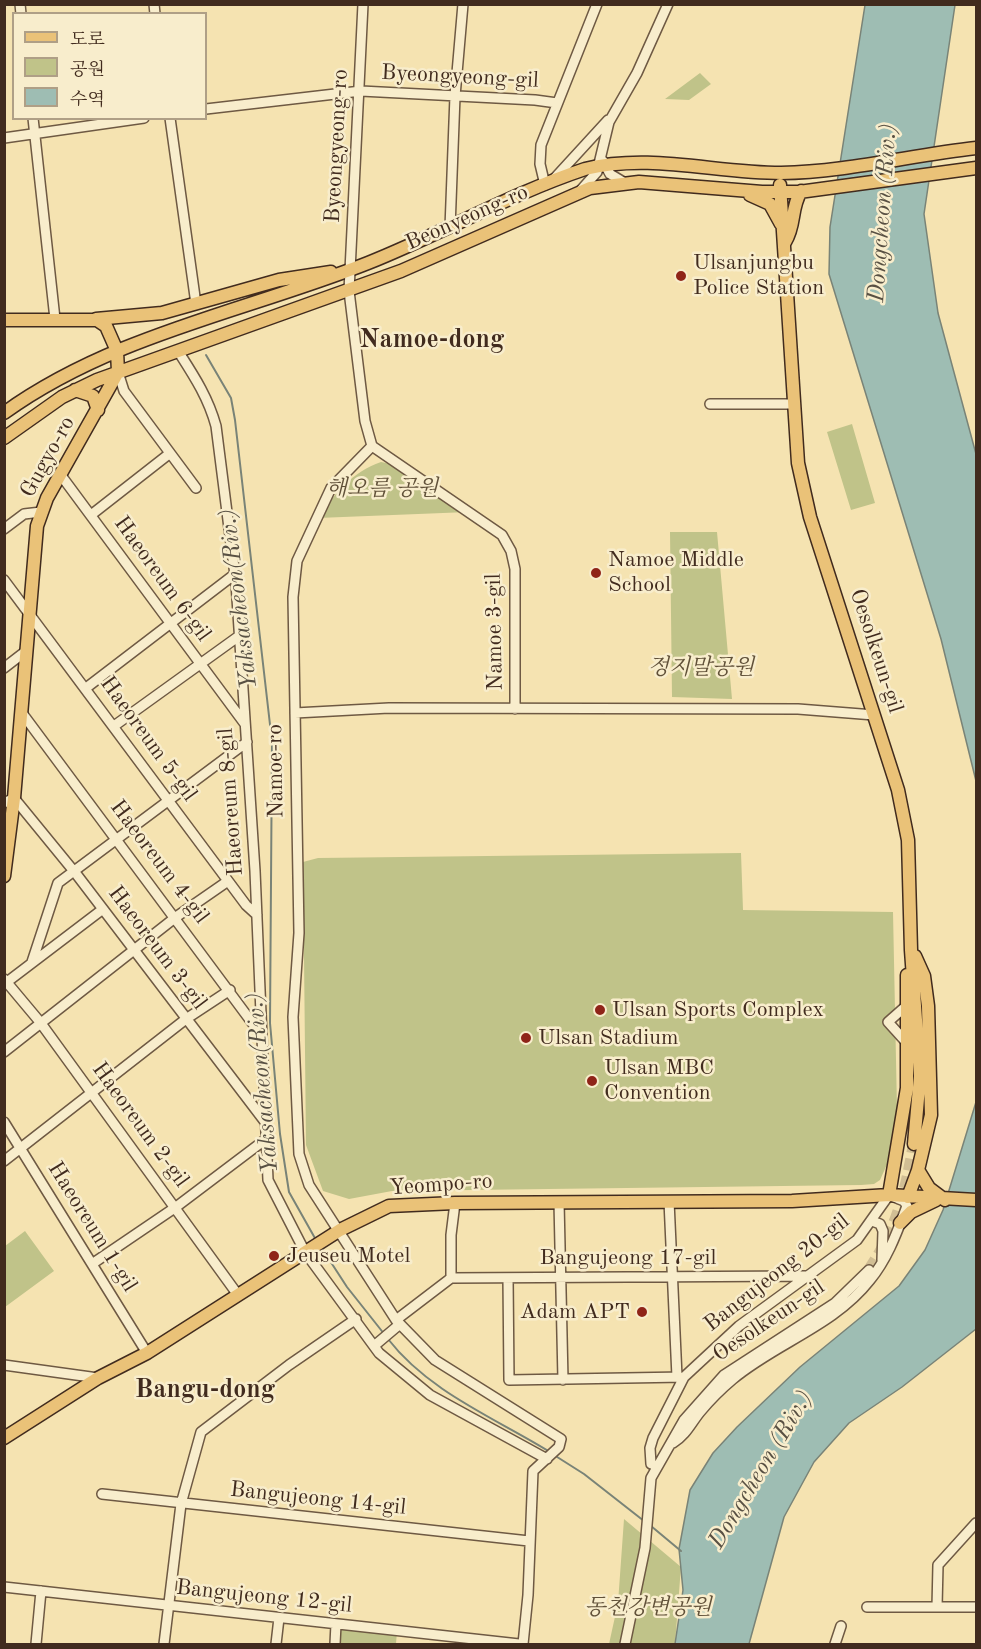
<!DOCTYPE html>
<meta charset="utf-8">
<style>
body{margin:0}
#map{position:relative;width:981px;height:1649px;overflow:hidden;background:#f5e3b1;font-family:"Old Standard TT","Noto Serif KR",serif}
canvas{display:block}
.frame{position:absolute;inset:0;border:6px solid #412b1e;pointer-events:none}
.legend{position:absolute;left:12px;top:12px;width:195px;height:108px;box-sizing:border-box;background:#f8edcc;border:2px solid #af9f86;margin:0;padding:8px 10px;list-style:none;font-size:18px;color:#412b1e}
.legend li{display:flex;align-items:center;gap:12px;height:30px}
.legend b{width:30px;border:2px solid #af9f86}
</style>
<div id="map">
<canvas width="981" height="1649"></canvas>
<div class="frame"></div>
<ul class="legend">
<li><b style="height:8px;background:#eac278"></b>도로</li>
<li><b style="height:16px;background:#c0c389"></b>공원</li>
<li><b style="height:16px;background:#9ebdb3"></b>수역</li>
</ul>
</div>
<script>
const ctx = document.querySelector('canvas').getContext('2d');
ctx.lineJoin = 'round';
function fill(path, color) {
  ctx.fillStyle = color;
  ctx.fill(path, 'evenodd');
}
function trace(path, color, width, dash) {
  ctx.strokeStyle = color;
  ctx.lineWidth = width;
  ctx.lineCap = dash ? 'butt' : 'round';
  ctx.setLineDash(dash || []);
  ctx.stroke(path);
}
function drawText(font, color, halo, rows, align = 'center') {
  ctx.font = font + ' "Old Standard TT","Noto Serif KR",serif';
  ctx.lineWidth = 5;
  ctx.setLineDash([]);
  ctx.textBaseline = 'middle';
  ctx.strokeStyle = halo;
  ctx.fillStyle = color;
  for (const [text, x, y, turn = 0] of rows) {
    ctx.save();
    ctx.translate(x, y);
    ctx.rotate((+turn || 0) * Math.PI / 180);
    ctx.textAlign = isNaN(turn) ? turn : align;
    if (halo) ctx.strokeText(text, 0, 0);
    ctx.fillText(text, 0, 0);
    ctx.restore();
  }
}
fill(new Path2D(`
 M700,73L711,84L689,100L665,99Z
 M852,424L875,503L851,510L827,432Z
 M381,462L401,466L468,512L318,518C335,493 352,472 381,462Z
 M670,532H717L732,699L672,697Z
 M741,853L743,910L893,912L897,1109L893,1151L880,1180L874,1184L861,1185L392,1191L349,1199L323,1191L306,1145L303,862L318,858Z
 M25,1231L54,1271L5,1307V1246Z
 M624,1519L681,1567L675,1644H609L618,1603Z
 M336,1624L397,1631L396,1644H335Z`), '#c0c389');
const water = new Path2D(`
 M865,5H955L924,214L938,313L976,454V781L941,639L829,274L830,227Z
 M976,1102V1329L902,1387L849,1423L814,1462L784,1517L749,1644H675L683,1590L679,1549L690,1490L713,1453L737,1427L800,1367L899,1286L925,1250L943,1210Z`);
fill(water, '#9ebdb3');
trace(water, '#798377', 1.5);
trace(new Path2D(`
 M206,355L231,398L235,420L272,742L270,1023L280,1134L289,1192L316,1240
 M321,1247L347,1287L385,1335
 M388,1339C429,1392 495,1418 550,1452
 M554,1455L584,1474L644,1521
 M651,1526L681,1551`), '#798377', 2);
trace(new Path2D(`
 M869,1270C898,1227 905,1194 914,1144`), '#d1be94', 12, [12, 6]);
const minor = new Path2D(`
 M20,4L21,14
 M154,4L155,14
 M363,4L349,291L365,421L372,446
 M206,109L361,91L535,100L557,103
 M33,118L55,319
 M170,118L196,304
 M4,138L144,118
 M603,161L610,174L625,183
 M553,180L608,120
 M545,185L540,164L541,145L597,4
 M581,190L597,172L609,122L637,73L668,4
 M450,228L455,96L463,4
 M178,351C194,376 208,397 216,426L236,583L255,871L268,1180L305,1252L379,1353L430,1395L547,1459
 M118,372L124,391L196,488
 M710,404H793
 M372,446L331,488L297,561L293,597L299,933L293,1017L299,1154L309,1185L396,1320L435,1360L561,1439L559,1447L533,1471L528,1595L523,1644
 M372,446L502,535L511,551L515,569V709
 M60,474L245,724
 M91,515L169,454
 M4,529L24,514L41,512
 M4,580L246,905L257,915
 M4,668L26,651
 M86,688L235,574
 M22,713L262,1036
 M295,713L389,708L798,709L874,715
 M114,726L239,636
 M4,803L14,798L77,875L266,1123
 M32,962L58,883L247,742
 M4,979L40,1022L238,1295
 M7,982L103,909
 M905,1007L888,1022L907,1043
 M4,1052L176,917L228,881
 M4,1122L147,1353
 M4,1161L186,1019L230,990
 M669,1201L677,1377
 M559,1202L563,1380
 M872,1221L880,1224L883,1231L882,1260
 M92,1264L176,1207L266,1139
 M451,1278L805,1276
 M508,1278L509,1380L684,1377
 M396,1320L451,1278V1235L455,1203
 M374,1346L400,1324
 M4,1365L98,1378
 M651,1464L650,1448L653,1438L684,1377L739,1326L857,1240L889,1195L904,1201L907,1206C897,1232 888,1258 870,1280C834,1326 776,1343 733,1379C721,1389 710,1400 700,1412C691,1423 686,1435 673,1443
 M102,1494L529,1541
 M4,1587L519,1644
 M867,1607H976
 M937,1607L938,1565L976,1523
 M36,1644L41,1591
 M164,1644L181,1504L201,1432L289,1365L356,1319
 M276,1644L279,1618
 M335,1644L336,1624
 M625,1644L645,1548L651,1478L684,1420L724,1375L835,1303L869,1270
 M835,1644L841,1626`);
const major = new Path2D(`
 M780,185L798,463L810,517L898,790L908,840L911,950L920,1076L914,1144
 M750,195L770,204L781,224
 M785,242C796,224 790,210 801,191
 M96,319L162,313L279,280L331,272
 M4,320H97L106,326L117,351L118,372L47,498L37,526L14,798L4,876
 M75,390L93,396L98,410
 M4,413C112,335 247,311 368,263C441,234 510,194 585,169C650,153 715,173 781,173C846,172 912,155 976,148
 M4,438L62,397L97,380L401,271L590,188L639,182L762,192H799L976,168
 M915,956L924,976L928,1006L931,1115L918,1170L929,1188L945,1200
 M889,1195L907,1088V975
 M908,1197L918,1170
 M900,1223L911,1212L936,1200
 M4,1438L98,1378L147,1353L340,1230L389,1206L455,1203L792,1201L889,1195L976,1200`);
trace(minor, '#6e5943', 12);
trace(major, '#412b1e', 15);
trace(minor, '#f8edcc', 9);
trace(major, '#eac278', 12);
for (const [x, y, r, color] of [
 [681,276,6,"#8f2418"],
 [596,573,6,"#8f2418"],
 [600,1010,6,"#8f2418"],
 [526,1038,6,"#8f2418"],
 [592,1081,6,"#8f2418"],
 [274,1256,6,"#8f2418"],
 [642,1312,6,"#8f2418"]
]) {
  const dot = new Path2D();
  dot.arc(x, y, r, 0, 2 * Math.PI);
  ctx.fillStyle = color;
  ctx.fill(dot);
  trace(dot, '#f8edcc', 2);
}
drawText('22px', '#412b1e', '#f8edcc', [
 ["Byeongyeong-gil",460,77,3],
 ["Byeongyeong-ro",337,146,-87],
 ["Beonyeong-ro",467,218,-24],
 ["Gugyo-ro",48,457,-61],
 ["Haeoreum 6-gil",162,579,54],
 ["Namoe 3-gil",495,632,-91],
 ["Oesolkeun-gil",876,651,72],
 ["Haeoreum 5-gil",148,739,54],
 ["Namoe-ro",276,771,-91],
 ["Haeoreum 8-gil",231,802,-94],
 ["Haeoreum 4-gil",159,862,53],
 ["Haeoreum 3-gil",157,948,53],
 ["Haeoreum 2-gil",140,1125,54],
 ["Yeompo-ro",441,1185,-4],
 ["Haeoreum 1-gil",92,1227,58],
 ["Bangujeong 17-gil",628,1258],
 ["Bangujeong 20-gil",777,1273,-38],
 ["Oesolkeun-gil",769,1321,-34],
 ["Bangujeong 14-gil",318,1499,6],
 ["Bangujeong 12-gil",264,1597,6]
]);
drawText('22px', '#412b1e', '#f8edcc', [
 ["Ulsanjungbu",693,263],
 ["Police Station",693,288],
 ["Namoe Middle",608,560],
 ["School",608,585],
 ["Ulsan Sports Complex",612,1010],
 ["Ulsan Stadium",538,1038],
 ["Ulsan MBC",604,1068],
 ["Convention",604,1093],
 ["Jeuseu Motel",286,1256],
 ["Adam APT",630,1312,"right"]
], 'left');
drawText('italic 22px', '#615139', '#f8edcc', [
 ["해오름 공원",382,489],
 ["정지말공원",701,668],
 ["동천강변공원",648,1608]
]);
drawText('italic 24px', '#585043', '#f8edcc', [
 ["Dongcheon (Riv.)",883,213,-86],
 ["Yaksacheon(Riv.)",239,599,-97],
 ["Yaksacheon(Riv.)",263,1083,-95],
 ["Dongcheon (Riv.)",761,1470,-59]
]);
drawText('bold 26px', '#412b1e', '#f8edcc', [
 ["Namoe-dong",432,340],
 ["Bangu-dong",205,1390]
]);
</script>
